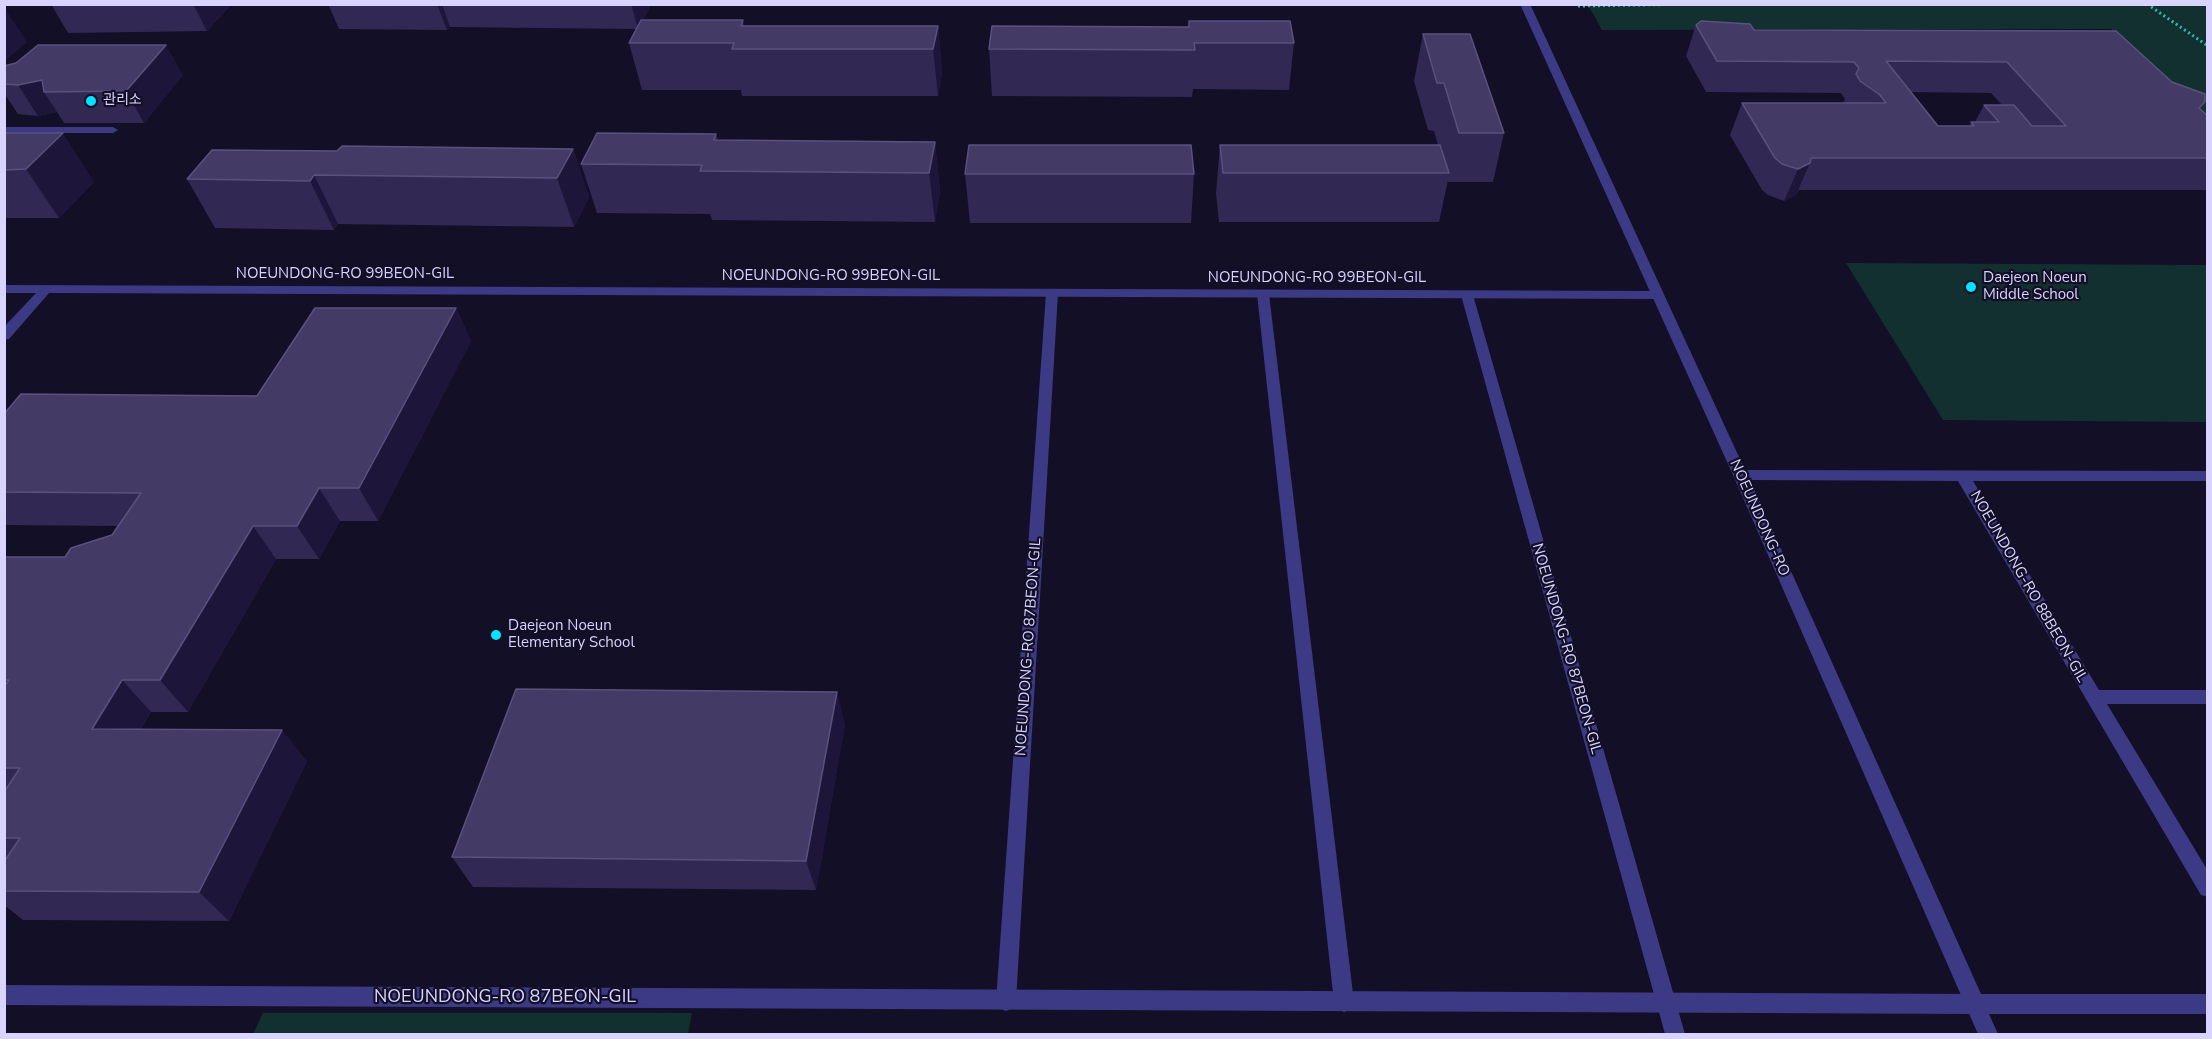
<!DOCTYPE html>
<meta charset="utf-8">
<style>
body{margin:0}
#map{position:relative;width:2212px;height:1039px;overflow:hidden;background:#130f26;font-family:"Nunito Sans",sans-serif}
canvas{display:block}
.frame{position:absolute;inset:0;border:6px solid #d9d4ff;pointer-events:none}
</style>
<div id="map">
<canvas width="2212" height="1039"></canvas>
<div class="frame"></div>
</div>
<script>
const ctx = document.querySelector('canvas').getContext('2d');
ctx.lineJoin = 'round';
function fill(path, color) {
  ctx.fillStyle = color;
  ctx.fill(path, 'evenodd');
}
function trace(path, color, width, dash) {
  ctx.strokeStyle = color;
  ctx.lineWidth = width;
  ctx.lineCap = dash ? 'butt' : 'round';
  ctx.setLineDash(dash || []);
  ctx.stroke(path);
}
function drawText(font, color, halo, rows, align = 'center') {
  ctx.font = font + ' "Nunito Sans","Noto Sans KR",sans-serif';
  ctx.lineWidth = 4.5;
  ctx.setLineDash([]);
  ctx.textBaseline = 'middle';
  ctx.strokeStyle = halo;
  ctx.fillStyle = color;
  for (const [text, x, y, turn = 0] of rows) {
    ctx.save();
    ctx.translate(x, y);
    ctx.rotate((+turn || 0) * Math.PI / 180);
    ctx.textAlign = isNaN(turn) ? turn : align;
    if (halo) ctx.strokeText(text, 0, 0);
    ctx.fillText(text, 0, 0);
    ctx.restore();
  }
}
fill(new Path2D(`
 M1588,5H2207V122L2111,29L1602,30Z
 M1846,263L2207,265V422L1943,420Z
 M263,1013H692L688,1034H253Z`), '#12302f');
trace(new Path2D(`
 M2147,4L2208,46
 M1578,6L1699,4`), '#2fb8b0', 3, [2, 3]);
fill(new Path2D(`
 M4,127H113L118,130L113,133H4Z`), '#3d3a85');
fill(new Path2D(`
 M1520,4H1530L1745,470L2208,471V481H1973L2099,690H2208V704H2107L2208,871V897L2201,895L1958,481L1750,480L1981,994H2208V1014H1989L1998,1034H1978L1733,475Z
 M1052,289L1058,293L1016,1001L1013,1008L1006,1011L999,1008L996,1001L1046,293Z
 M1263,290L1269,294L1354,1002L1351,1009L1344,1012L1337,1009L1334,1002L1257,294Z
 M1467,291L1473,295L1685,1034H1665L1461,295Z`), '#3d3a85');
fill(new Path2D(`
 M4,285L1658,291L1664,295L1658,299L49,293L9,339L4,340V327L36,293H4Z
 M4,985L1974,994L1981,997L1984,1004L1981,1011L1974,1014L4,1005Z`), '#3d3a85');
fill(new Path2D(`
 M51,4H230L231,5L207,31L68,33Z
 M328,4H648L649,9L643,20H743L744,26H938L942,73L938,96H742L741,90H642L629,43L636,29L450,27L447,30L339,29Z
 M1696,25L1754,30L2172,82L2205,102L2200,109L2208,116V190H1799L1796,195L1784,201L1768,195L1762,190L1730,135L1742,103H1843L1845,99L1841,93L1706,92L1686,56ZM1910,92L1991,93L2002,105H1984L1975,122H1971L1969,126H1938Z
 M992,26L1294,43L1289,90L1193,89L1192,97L992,96L989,49Z
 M1423,34L1504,133L1493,182H1448V180L1439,222H1219L1216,193L1220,145H1438L1434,131L1428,130L1414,81Z
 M4,66L183,75L144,123H64L57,112L38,116L18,114L4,93Z
 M4,133L94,182L59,218H4Z
 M716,134L718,140L935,142L940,191L935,222L712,220L710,214L597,213L581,164Z
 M573,149L589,197L574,227L338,224L334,230L215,228L187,179L337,151Z
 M965,174H1194L1191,223H970Z
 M456,308L471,341L378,521H340L319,559H276L188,712H151L141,729L307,761L229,921L23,920L4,905V557H65L112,535L118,526L4,525V414L257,396Z
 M845,724L816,890L473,887L452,857Z`), '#312854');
fill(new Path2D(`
 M193,4H230L231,5L207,31Z
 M437,4H442L450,27L447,30Z
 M631,4H648L649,9L638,29Z
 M4,7L27,42L4,62Z
 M938,26L942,73L938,96L933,49Z
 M166,45L183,75L144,123L126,91Z
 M42,80L44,92L57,112L38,116L18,85Z
 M63,133L94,182L59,218L26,169Z
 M935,142L940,191L935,222L929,173Z
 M573,149L589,197L574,227L557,178Z
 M1810,163L1796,195L1784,201L1798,169Z
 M314,175L338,224L334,230L310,181Z
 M456,308L471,341L378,521L359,488Z
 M319,488L340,521L319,559L297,526Z
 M253,526L276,559L188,712L160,680Z
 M122,680L151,712L122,760L92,729Z
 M837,692L845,724L816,890L806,861Z
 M282,730L307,761L229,921L199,892Z`), '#1d163a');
const building = new Path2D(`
 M641,20H743L741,26H938L933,49H732L734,43H629Z
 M1189,21H1290L1294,43H1194L1195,50L989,49L992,26L1189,27Z
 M1701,21L1750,24L1754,30L2116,31L2172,82L2205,94V102L2199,108L2208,116V158H1811L1810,163L1798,169L1782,164L1775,158L1742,103H1886L1880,95L1860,81L1856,74L1859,68L1854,62L1717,61L1696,25ZM1886,61L2007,62L2066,126H2032L2014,105H1984L1999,122H1971L1974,126H1938Z
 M1423,34H1470L1504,133H1459L1444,83H1437Z
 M38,45H166L126,91L44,92L42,80L18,85L4,84V66L16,63Z
 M4,133H63L26,169L4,170Z
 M597,133L716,134L714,140L935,142L929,173L700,171L702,165L581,164Z
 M969,145H1191L1194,174H965Z
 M1220,145H1440L1449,173H1223Z
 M342,146L573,149L557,178L314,175L310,181L187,179L212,150L337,151Z
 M315,308H456L359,488H319L297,526H253L160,680H122L92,729L282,730L199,892L4,891V862L20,838H4V792L20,768H4V687L9,680H4V557H65L71,548L112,535L141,493L4,492V414L21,394L257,396Z
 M516,689L837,692L806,861L452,857Z`);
fill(building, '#433a66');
trace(building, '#5a527e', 1.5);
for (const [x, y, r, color] of [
 [91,101,6,"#00e5ff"],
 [1971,287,6,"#00e5ff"],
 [496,635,6,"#00e5ff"]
]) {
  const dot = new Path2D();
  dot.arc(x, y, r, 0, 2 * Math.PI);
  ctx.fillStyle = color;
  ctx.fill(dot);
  trace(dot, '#130f26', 2);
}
drawText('14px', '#d9d4ff', '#130f26', [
 ["관리소",103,101]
], 'left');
drawText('15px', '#d9d4ff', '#130f26', [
 ["NOEUNDONG-RO 99BEON-GIL",345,274],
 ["NOEUNDONG-RO 99BEON-GIL",831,276],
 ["NOEUNDONG-RO 99BEON-GIL",1317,278],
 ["NOEUNDONG-RO",1759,518,66],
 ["NOEUNDONG-RO 88BEON-GIL",2028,587,60],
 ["NOEUNDONG-RO 87BEON-GIL",1029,647,-86],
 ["NOEUNDONG-RO 87BEON-GIL",1566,649,74]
]);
drawText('15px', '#d9d4ff', '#130f26', [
 ["Daejeon Noeun",1983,278],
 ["Middle School",1983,295],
 ["Daejeon Noeun",508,626],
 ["Elementary School",508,643]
], 'left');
drawText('18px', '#d9d4ff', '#130f26', [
 ["NOEUNDONG-RO 87BEON-GIL",505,998]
]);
</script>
